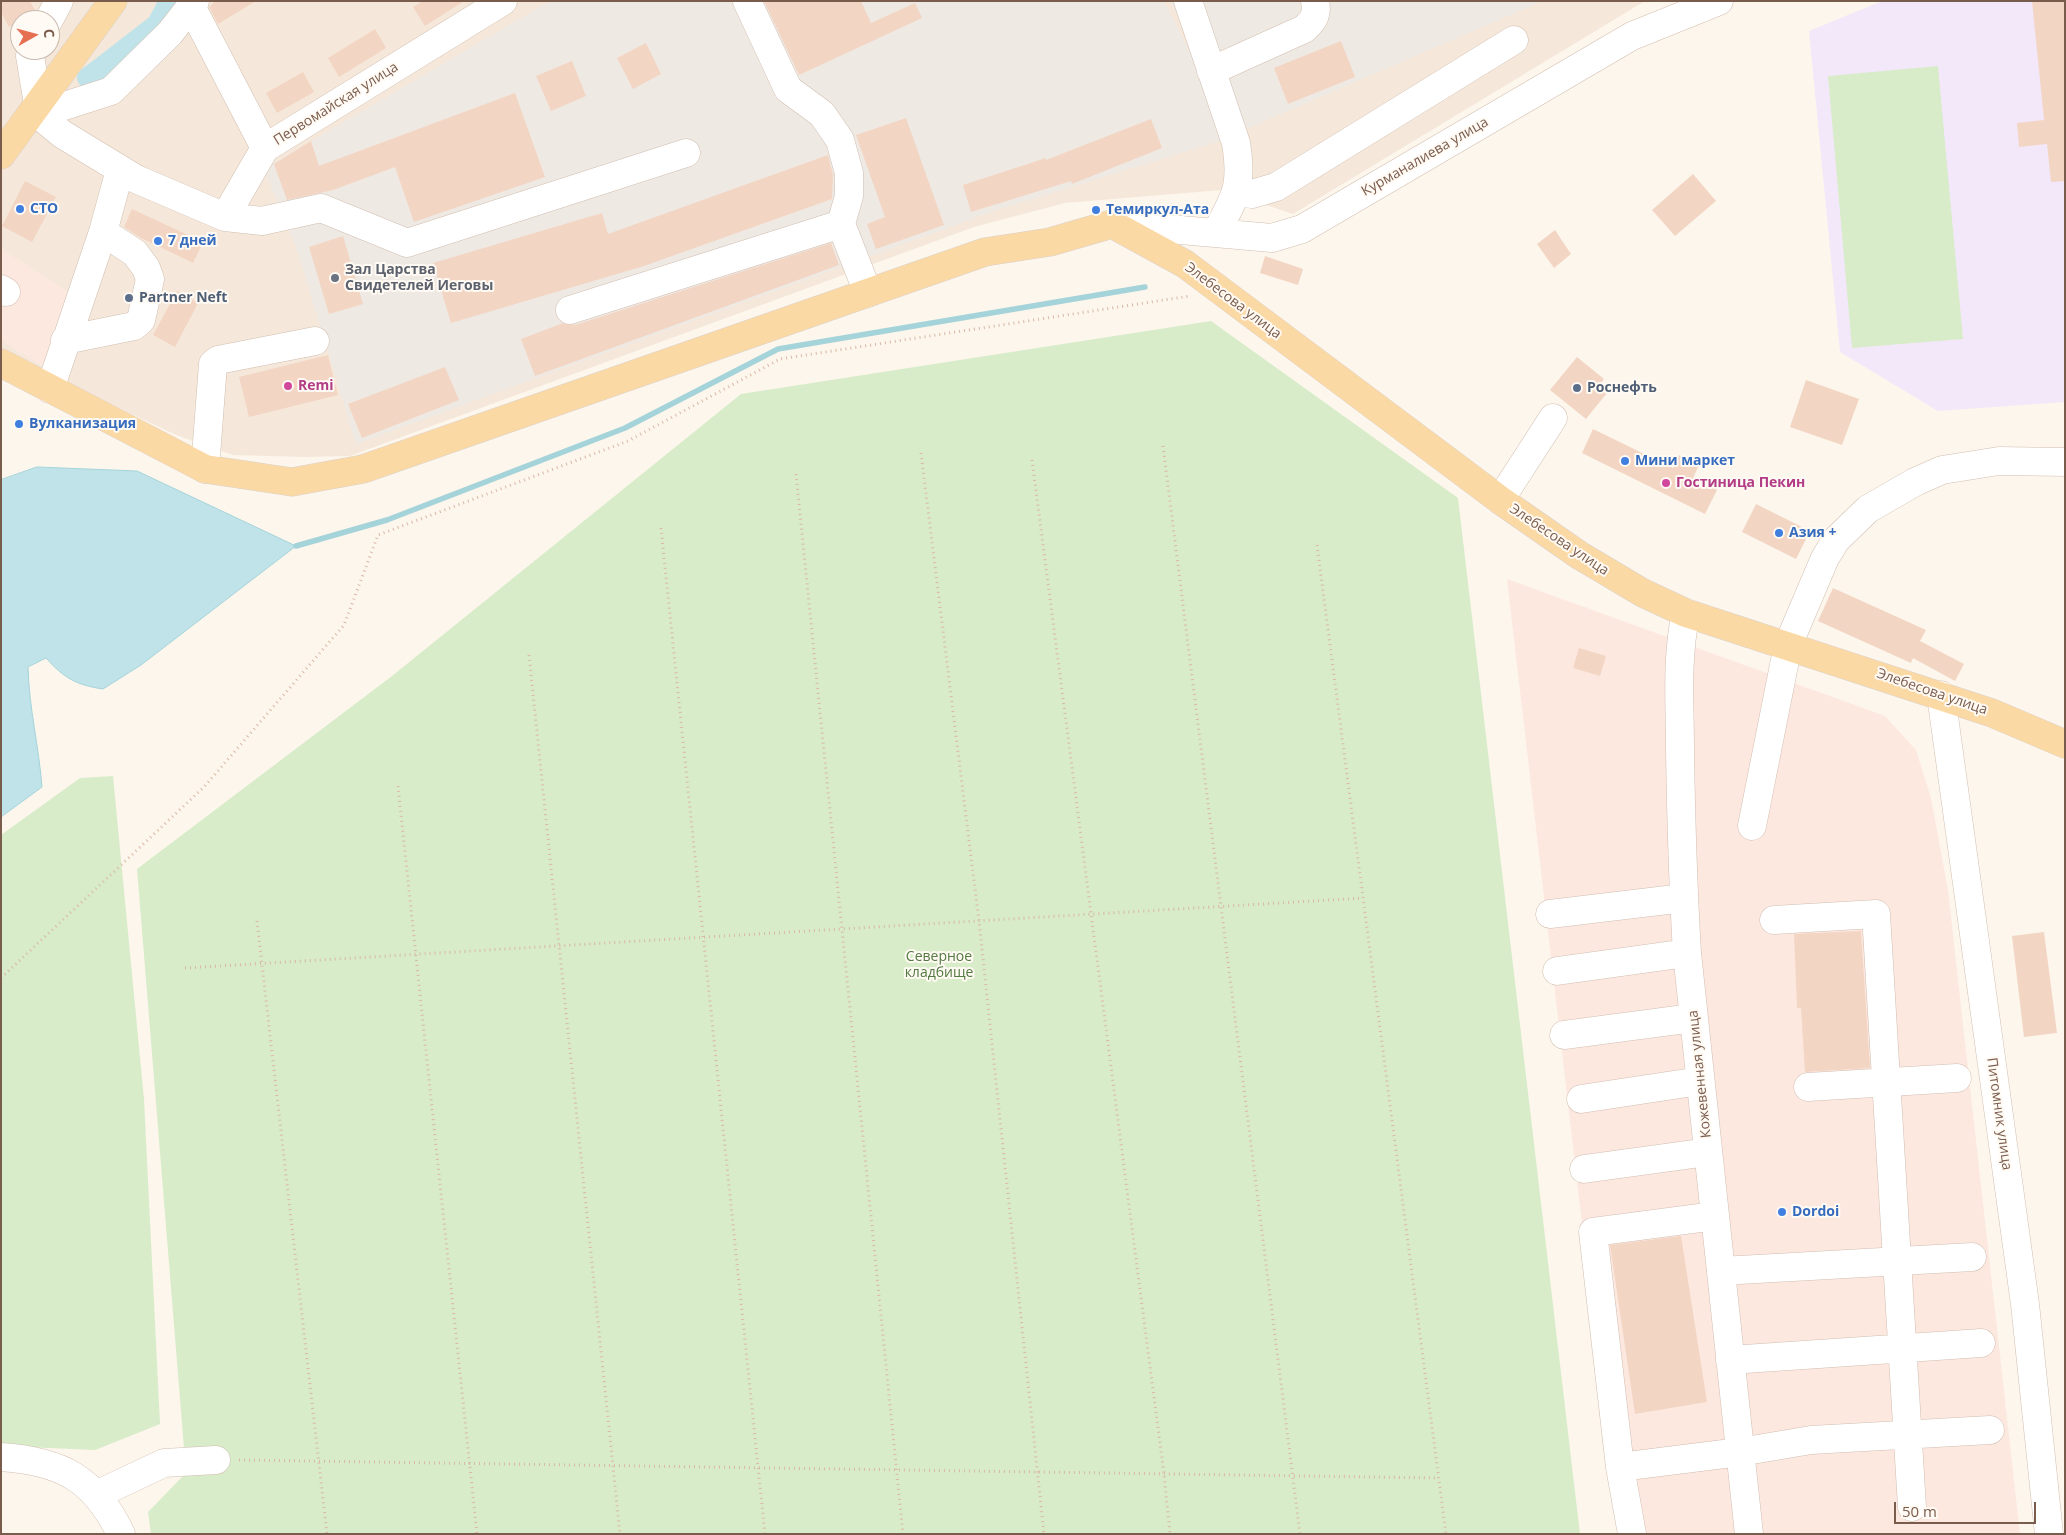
<!DOCTYPE html>
<meta charset="utf-8">
<style>
body{margin:0}
#map{position:relative;width:2066px;height:1535px;overflow:hidden;background:#fdf6ec;font-family:"Open Sans",sans-serif}
canvas{display:block}
.frame{position:absolute;inset:0;border:2px solid #7a5c4d;pointer-events:none}
.north{position:absolute;left:10px;top:10px;width:50px;height:50px;box-sizing:border-box;background:#fffaf3;border:1px solid #cabbb1;border-radius:50%;rotate:83deg;font-size:14px;font-weight:700;line-height:20px;text-align:center;color:#7a5c4d}
.north::after{content:'';display:block;margin:auto;width:18px;height:22px;background:#e76f51;clip-path:polygon(50% 0,100% 100%,50% 72%,0 100%)}
.scale{position:absolute;left:1894px;top:1502px;width:142px;height:22px;box-sizing:border-box;border:2px solid #7a5c4d;border-top:0;padding-left:6px;font-size:15px;line-height:18px;white-space:nowrap;color:#7a5c4d;-webkit-text-stroke:4px #fffaf3;paint-order:stroke}
</style>
<div id="map">
<canvas width="2066" height="1535"></canvas>
<div class="frame"></div>
<div class="north">С</div>
<div class="scale">50 m</div>
</div>
<script>
const ctx = document.querySelector('canvas').getContext('2d');
ctx.lineJoin = 'round';
function fill(path, color) {
  ctx.fillStyle = color;
  ctx.fill(path, 'evenodd');
}
function trace(path, color, width, dash) {
  ctx.strokeStyle = color;
  ctx.lineWidth = width;
  ctx.lineCap = dash ? 'butt' : 'round';
  ctx.setLineDash(dash || []);
  ctx.stroke(path);
}
function drawText(font, color, halo, rows, align = 'center') {
  ctx.font = font + ' "Open Sans",sans-serif';
  ctx.lineWidth = 4;
  ctx.setLineDash([]);
  ctx.textBaseline = 'middle';
  ctx.strokeStyle = halo;
  ctx.fillStyle = color;
  for (const [text, x, y, turn = 0] of rows) {
    ctx.save();
    ctx.translate(x, y);
    ctx.rotate((+turn || 0) * Math.PI / 180);
    ctx.textAlign = isNaN(turn) ? turn : align;
    if (halo) ctx.strokeText(text, 0, 0);
    ctx.fillText(text, 0, 0);
    ctx.restore();
  }
}
fill(new Path2D(`
 M1,1H1645L1293,214L1222,190L1065,203L974,227L350,456L305,457L233,455L176,435L1,353ZM20,20H50V50H20Z`), '#f5e8da');
fill(new Path2D(`
 M1,249L68,292L45,368L1,340Z
 M1507,579L1885,716L1916,750L1931,798L1948,890L2020,1534H1618Z`), '#fde8e0');
fill(new Path2D(`
 M550,1H1164L1233,137L997,210L356,444L296,247L264,169Z
 M1170,1H1543L1237,133Z`), '#efe9e4');
fill(new Path2D(`
 M1882,1H2065V402L1938,411L1840,352L1809,31Z`), '#f3e8fa');
fill(new Path2D(`
 M1938,66L1963,339L1852,348L1828,76Z
 M1211,321L1458,498L1580,1534H151L148,1512L186,1473L137,869L392,676L741,394Z
 M113,776L144,1099L160,1424L95,1450L1,1446V835L80,778Z`), '#d8ecc9');
const water = new Path2D(`
 M37,467L137,471L296,546L141,665L103,689C76,685 64,678 46,658L28,667C29,708 39,747 42,787L1,817V480Z`);
fill(water, '#bfe3e8');
trace(water, '#a5d3da', 1);
trace(new Path2D(`
 M296,546L387,520L625,428L778,349L1145,287`), '#a5d3da', 5.5);
trace(new Path2D(`
 M87,78L157,24L169,1`), '#bfe3e8', 20);
fill(new Path2D(`
 M1,1H30L36,12L9,27L1,12Z
 M216,1H256L218,24L209,7Z
 M423,1H464L425,26L413,7Z
 M764,1H861L871,23L915,3L922,18L799,75Z
 M2032,1H2065V181L2051,182L2047,144L2019,147L2017,123L2044,120Z
 M375,29L386,48L339,77L328,58Z
 M1341,41L1355,77L1288,104L1274,68Z
 M646,43L661,74L633,89L617,58Z
 M572,61L586,96L551,111L536,76Z
 M303,72L314,92L277,113L266,93Z
 M515,93L545,177L414,222L395,167L333,190L287,200L274,164L311,141L319,166Z
 M906,118L944,225L876,249L867,224L885,217L856,135Z
 M1151,119L1162,148L1072,184L1071,181L971,212L963,185L1046,158V160Z
 M828,155L833,175L832,199L644,266L451,323L433,263L602,213L608,234Z
 M1693,174L1716,201L1675,236L1652,210Z
 M25,181L56,197L32,242L2,226Z
 M132,209L203,242L193,263L141,238L124,227Z
 M1555,230L1571,254L1554,268L1537,244Z
 M343,236L363,304L329,314L309,247Z
 M831,243L839,265L535,376L521,339L563,323L575,325Z
 M1265,256L1303,269L1298,285L1260,273Z
 M177,291L198,303L175,347L153,335Z
 M328,355L338,395L249,417L239,377Z
 M1577,357L1604,379L1599,386L1607,393L1586,419L1550,390Z
 M445,367L459,400L362,438L348,404Z
 M1806,380L1859,399L1842,445L1790,427Z
 M1593,429L1673,468L1679,455L1699,465L1693,478L1717,490L1705,514L1582,453Z
 M1756,504L1810,531L1796,559L1742,532Z
 M1833,588L1926,630L1920,641L1964,664L1955,681L1913,658L1911,663L1818,621Z
 M1579,648L1606,656L1600,676L1573,668Z
 M1861,931L1870,1068L1805,1072L1801,1008H1797L1794,934Z
 M2044,932L2057,1033L2024,1037L2012,936Z
 M1681,1236L1707,1402L1635,1414L1610,1245Z`), '#f3d5c3');
const minor = new Path2D(`
 M1188,1L1236,143C1243,187 1236,195 1216,233
 M191,6L265,148
 M49,20L59,1
 M33,50L30,56L38,104
 M1211,71L1304,29C1313,21 1318,15 1315,1
 M34,111L62,134L136,179L225,217L265,148L503,1
 M34,111L58,108L111,91L170,33L195,1
 M1237,192L1252,194L1276,187L1514,40
 M225,217L262,221L321,208L407,243L686,153
 M841,224L868,293
 M1112,224L1272,238L1302,229L1632,36L1719,1
 M1,289L6,292
 M570,310L841,224L849,196V173L840,140L822,114L788,89L747,1
 M65,340L134,326L141,320L150,279L146,268L135,253L103,232
 M50,389L103,232L120,170
 M205,469L213,364L218,360L315,341
 M1500,500L1553,418
 M1686,613C1676,658 1680,704 1680,750C1681,818 1683,885 1687,953L1749,1534
 M1941,695L2025,1304L2049,1534
 M1752,826L1788,645L1825,558L1836,540L1868,509L1915,482L1942,470L1999,461L2065,462
 M1550,914L1684,898
 M1774,920L1876,914L1912,1507
 M1557,971L1687,953
 M1564,1035L1693,1018
 M1808,1087L1957,1078
 M1581,1099L1700,1081
 M1584,1169L1708,1152
 M1721,1271L1972,1257
 M1730,1360L1981,1343
 M1,1457C61,1461 94,1478 121,1534
 M1620,1467L1740,1452L1811,1440L1990,1430
 M96,1495L164,1463L216,1460
 M1632,1534L1620,1467L1593,1232L1715,1216`);
const major = new Path2D(`
 M1,155L113,1
 M1,363L205,469L292,482L363,469L985,252L1050,242L1112,224L1185,264L1500,500L1579,555L1643,593L1686,613L1992,713L2065,744`);
trace(minor, '#d1beb0', 29);
trace(major, '#dad1cd', 29);
trace(new Path2D(`
 M1163,446L1300,1534
 M921,453L979,921L1044,1534
 M1032,460L1164,1474L1170,1534
 M796,474L903,1534
 M661,528L765,1534
 M1317,545L1446,1534
 M529,655L620,1534
 M398,786L477,1534
 M257,921L327,1534
 M185,968L1363,898
 M1,978L204,787L344,625L378,535L628,441L780,359L1190,296
 M239,1460L1439,1478`), '#d9b8a5', 3, [1, 4]);
trace(minor, '#fff', 28);
trace(major, '#fbd9a5', 28);
for (const [x, y, r, color] of [
 [20,209,5,"#3f7fe0"],
 [1096,210,5,"#3f7fe0"],
 [158,241,5,"#3f7fe0"],
 [335,278,5,"#6b7280"],
 [129,298,5,"#5c6f8a"],
 [288,386,5,"#d1479c"],
 [1577,388,5,"#5c6f8a"],
 [19,424,5,"#3f7fe0"],
 [1625,461,5,"#3f7fe0"],
 [1666,483,5,"#d1479c"],
 [1779,533,5,"#3f7fe0"],
 [1782,1212,5,"#3f7fe0"]
]) {
  const dot = new Path2D();
  dot.arc(x, y, r, 0, 2 * Math.PI);
  ctx.fillStyle = color;
  ctx.fill(dot);
  trace(dot, '#fffaf3', 2);
}
drawText('14px', '#7a5c4d', '#fffaf3', [
 ["Первомайская улица",336,104,-32],
 ["Курманалиева улица",1425,157,-30],
 ["Элебесова улица",1233,301,37],
 ["Элебесова улица",1559,540,34],
 ["Элебесова улица",1932,692,19],
 ["Кожевенная улица",1700,1074,-96],
 ["Питомник улица",1999,1114,82]
]);
drawText('bold 14px', '#366cbe', '#fffaf3', [
 ["СТО",30,209],
 ["Темиркул-Ата",1106,210],
 ["7 дней",168,241],
 ["Вулканизация",29,424],
 ["Мини маркет",1635,461],
 ["Азия +",1789,533],
 ["Dordoi",1792,1212]
], 'left');
drawText('bold 14px', '#5b616d', '#fffaf3', [
 ["Зал Царства",345,270],
 ["Свидетелей Иеговы",345,286]
], 'left');
drawText('bold 14px', '#4e5e75', '#fffaf3', [
 ["Partner Neft",139,298],
 ["Роснефть",1587,388]
], 'left');
drawText('bold 14px', '#b23c85', '#fffaf3', [
 ["Remi",298,386],
 ["Гостиница Пекин",1676,483]
], 'left');
drawText('14px', '#537a41', '#fffaf3', [
 ["Северное",939,957],
 ["кладбище",939,973]
]);
</script>
